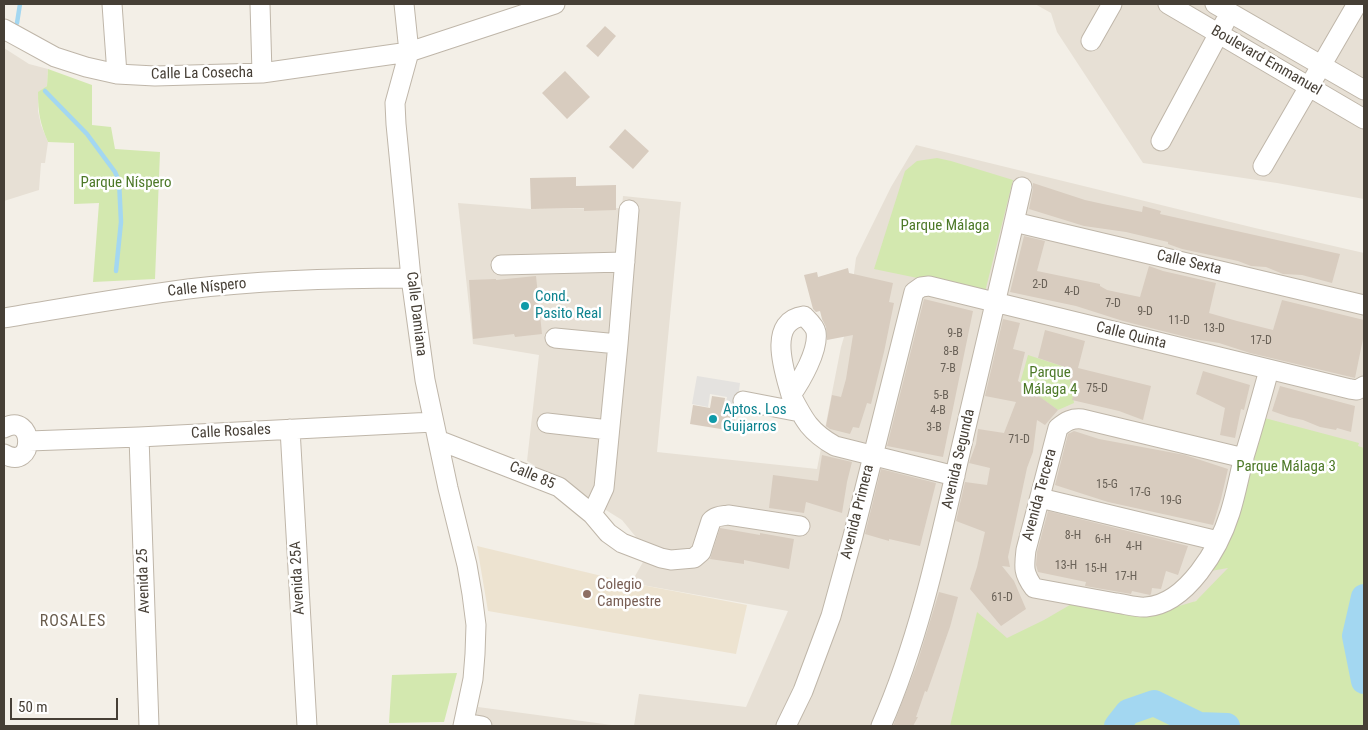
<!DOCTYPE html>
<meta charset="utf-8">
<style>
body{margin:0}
#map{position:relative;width:1368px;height:730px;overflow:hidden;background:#f3efe7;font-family:"Roboto Condensed",sans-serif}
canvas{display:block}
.frame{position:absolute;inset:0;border:5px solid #463f36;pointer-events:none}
.scale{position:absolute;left:10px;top:698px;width:108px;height:22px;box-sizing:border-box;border:2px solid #463f36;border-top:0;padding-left:6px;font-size:15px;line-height:18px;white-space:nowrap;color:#463f36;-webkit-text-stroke:4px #fff;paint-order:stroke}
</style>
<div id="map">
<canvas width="1368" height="730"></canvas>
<div class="frame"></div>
<div class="scale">50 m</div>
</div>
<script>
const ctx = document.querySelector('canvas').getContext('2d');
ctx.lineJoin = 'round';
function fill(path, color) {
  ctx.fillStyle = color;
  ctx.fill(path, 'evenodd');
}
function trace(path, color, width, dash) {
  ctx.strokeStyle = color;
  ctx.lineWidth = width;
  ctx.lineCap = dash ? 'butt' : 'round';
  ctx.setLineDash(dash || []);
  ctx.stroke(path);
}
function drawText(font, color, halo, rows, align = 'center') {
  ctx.font = font + ' "Roboto Condensed",sans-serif';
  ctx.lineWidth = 5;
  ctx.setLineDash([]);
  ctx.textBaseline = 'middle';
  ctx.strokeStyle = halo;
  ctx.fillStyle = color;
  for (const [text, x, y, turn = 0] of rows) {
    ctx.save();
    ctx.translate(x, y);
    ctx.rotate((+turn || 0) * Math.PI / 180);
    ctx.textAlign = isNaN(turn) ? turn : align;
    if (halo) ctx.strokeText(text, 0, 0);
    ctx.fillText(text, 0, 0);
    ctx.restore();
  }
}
fill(new Path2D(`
 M1035,4H1364V199L1277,183L1143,163L1057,32L1051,13Z
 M4,48L29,64L48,69L47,86L38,93V111L41,125L48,142L45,163H41L39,190L4,201Z
 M916,145L1255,228L1364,253V456L1297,546L965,726H634L639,694L746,707L788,611L631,583L651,548L640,542L622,520L527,461L539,355L473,344L458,203L531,209L622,208L623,196L681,202L657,452L817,469L841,347L847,327L856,258L891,187Z
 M478,707L619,726H474Z`), '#e7e0d5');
fill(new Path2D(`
 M477,546L631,583L747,605L736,654L488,611Z`), '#ede3d0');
fill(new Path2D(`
 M48,69L92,85V125L111,127L115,149L160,152L155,279L93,282L99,203L74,204V143L48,142C40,123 38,113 38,92L47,86Z
 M937,158L951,161L1013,180L985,292L874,269L905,171L917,161Z
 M1028,355L1068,368L1074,403L1058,410L1020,383Z
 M1257,416L1359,443L1358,446L1364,448V726H950L977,612L1007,638L1044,620L1075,602L1149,615L1196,601L1228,568L1199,573Z
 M457,673L444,722L389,723L392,675Z`), '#d3e8af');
fill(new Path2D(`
 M697,376L740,383L736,411L725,409L727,397L710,394L708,407L692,404Z`), '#e4e2df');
trace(new Path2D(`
 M17,23L20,4
 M45,91L87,134L115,172L119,181L121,222L116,271`), '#a3d7f1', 4.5);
trace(new Path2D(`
 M1364,597L1355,636L1364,681
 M1117,726L1128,712L1154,703L1199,725L1227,726`), '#a3d7f1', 26);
fill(new Path2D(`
 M605,26L616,36L598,57L586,46Z
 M565,71L590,97L567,119L542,93Z
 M625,129L649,151L633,169L609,147Z
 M576,177V186L616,185V210L584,211V208L531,209L530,178Z
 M1033,183L1085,200L1103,204L1142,212L1143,206L1161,211L1160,214L1340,254L1332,283L1302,275L1283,274L1266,267L1251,266L1238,261L1182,249L1168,244V242L1126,232L1084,226L1029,209L1033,189Z
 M1024,236L1045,241L1037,271L1100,284V286L1107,290L1140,297L1149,266L1163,271L1216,283L1209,313L1237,321L1273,330L1282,300L1364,320V334L1355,378L1250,353L1219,343L1194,339L1123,321L1076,306L1010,292Z
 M848,268L849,273L893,283L889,302L894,303L884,352L871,404L867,403L859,428L853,427L850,434L830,429L826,426L832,395L841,397L846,379L853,335L827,340L826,327L822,319L820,311L816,312L813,309L804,275L817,272L818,277Z
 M536,276L542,334L515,337L514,334L473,339L469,280L496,279V280Z
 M924,299L973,311L943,457L887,446Z
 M1003,319L1020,323L1013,349L1025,352L1018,381L1058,410L1045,425L1037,420L1033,452L1027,468L1008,557L1010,567L1002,566L1014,581L1026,609L1001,626L970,589L977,567L985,532L956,521L965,482L987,485L990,468L969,463L976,444L978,429L1004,433L1016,402L985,396Z
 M1045,330L1085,341L1078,368L1151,386L1143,420L1119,411L1072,400L1075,388L1072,392L1068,368L1038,358Z
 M1203,371L1250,385L1244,410L1241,409L1235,438L1220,435L1225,408L1196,394Z
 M1280,386L1355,406L1351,432L1337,428L1336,430L1320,427L1303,420L1289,417L1272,411Z
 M712,396L725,398L723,411L736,413L733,431L690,424L693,405L710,408Z
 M1074,431L1099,439L1185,455L1228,469L1221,499L1213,525L1108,502L1055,485L1068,434Z
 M822,455L852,462L847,482L842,513L806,502L804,513L769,508L773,475L818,481Z
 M881,469L936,483L920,546L889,539V541L865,534Z
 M1048,511L1188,546L1178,575L1166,571L1161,589L1152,588L1151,594L1150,595L1132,591L1131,594L1085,586L1086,582L1038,572L1036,565L1037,552Z
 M720,528L760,535V533L794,539L789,569L744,560V564L710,559Z
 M939,592L958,597L950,627L927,692L925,691L916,717H918L913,726H893L917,664Z`), '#d8ccbf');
const minor = new Path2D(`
 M112,4L117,74
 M260,4L262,73
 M404,4L409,52L395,103L396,124L411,278L425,380L448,488L467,565L472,594L476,625L475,654L473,679L463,726
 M1168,4L1364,119
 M1215,4L1364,90
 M4,29L55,57L86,67L117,74L155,76L262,73L409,52L555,4
 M1091,41L1112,4
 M1161,141L1225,22
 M1263,166L1357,4
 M1014,222L1364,305
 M501,265L625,262
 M4,318C65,308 126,297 188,289C262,280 337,278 411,278
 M555,338L618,344
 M791,395C785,373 766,321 804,316C808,320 815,326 816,332C819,350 801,381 791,395C804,420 810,432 835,446L955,476
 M743,401L800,412
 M547,423L609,430
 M4,428C35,411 36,472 4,454
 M290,429L307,726
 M139,437L149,726
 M438,440L559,487L592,514L608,533L622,543L661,558L671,560L694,558L701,552L711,521C715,516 722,516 728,515L800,526
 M29,441L139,437L434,422
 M1244,458L1082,419C1072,418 1066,421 1058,428L1026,550C1024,567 1023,573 1034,588C1061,593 1089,598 1116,603C1125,604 1137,608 1146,607C1187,604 1219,548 1230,513C1236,494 1239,476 1244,457C1253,428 1261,399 1269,370
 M1040,498L1218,541
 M592,514L604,488L618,344L629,210
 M464,723L482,726
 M786,726L803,691L831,616L853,536L914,292L921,287L929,286L1350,389L1357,390L1364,386
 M881,726C919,640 939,545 960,453C981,365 1002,276 1022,187`);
trace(minor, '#bfb6a9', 21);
trace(minor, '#fff', 19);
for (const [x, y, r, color] of [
 [525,306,5,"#0f9aa8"],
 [713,419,5,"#0f9aa8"],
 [587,594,5,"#8d6e63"]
]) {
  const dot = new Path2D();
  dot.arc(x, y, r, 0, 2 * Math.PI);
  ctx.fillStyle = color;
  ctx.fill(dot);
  trace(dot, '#fff', 2);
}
drawText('12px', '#6a6258', null, [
 ["2-D",1040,285],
 ["4-D",1072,292],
 ["7-D",1113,304],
 ["9-D",1145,312],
 ["11-D",1179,321],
 ["13-D",1214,329],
 ["9-B",955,334],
 ["17-D",1261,341],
 ["8-B",951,352],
 ["7-B",948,369],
 ["75-D",1097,389],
 ["5-B",941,396],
 ["4-B",938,411],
 ["3-B",934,428],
 ["71-D",1019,440],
 ["15-G",1107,485],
 ["17-G",1140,493],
 ["19-G",1171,501],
 ["8-H",1073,536],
 ["6-H",1103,540],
 ["4-H",1134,547],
 ["13-H",1066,566],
 ["15-H",1096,569],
 ["17-H",1126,577],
 ["61-D",1002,598]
]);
drawText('15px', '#463f36', '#fff', [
 ["Boulevard Emmanuel",1266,61,30],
 ["Calle La Cosecha",202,74,-1],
 ["Calle Sexta",1189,263,13],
 ["Calle Níspero",207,288,-6],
 ["Calle Damiana",416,314,83],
 ["Calle Quinta",1131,336,14],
 ["Calle Rosales",231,432,-3],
 ["Avenida Segunda",959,459,-77],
 ["Calle 85",532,476,23],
 ["Avenida Tercera",1040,495,-75],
 ["Avenida Primera",858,512,-76],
 ["Avenida 25A",298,578,-93],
 ["Avenida 25",144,581,-92]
]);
drawText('15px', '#4d7928', '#fff', [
 ["Parque Níspero",126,183],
 ["Parque Málaga",945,226],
 ["Parque",1050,373],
 ["Málaga 4",1050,390],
 ["Parque Málaga 3",1286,467]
]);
drawText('15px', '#0d838f', '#fff', [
 ["Cond.",535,297],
 ["Pasito Real",535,314],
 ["Aptos. Los",723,410],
 ["Guijarros",723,427]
], 'left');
drawText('15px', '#785e54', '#fff', [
 ["Colegio",597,585],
 ["Campestre",597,602]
], 'left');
ctx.letterSpacing = '1px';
drawText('16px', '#695c4d', '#fff', [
 ["ROSALES",73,622]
]);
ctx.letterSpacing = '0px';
</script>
